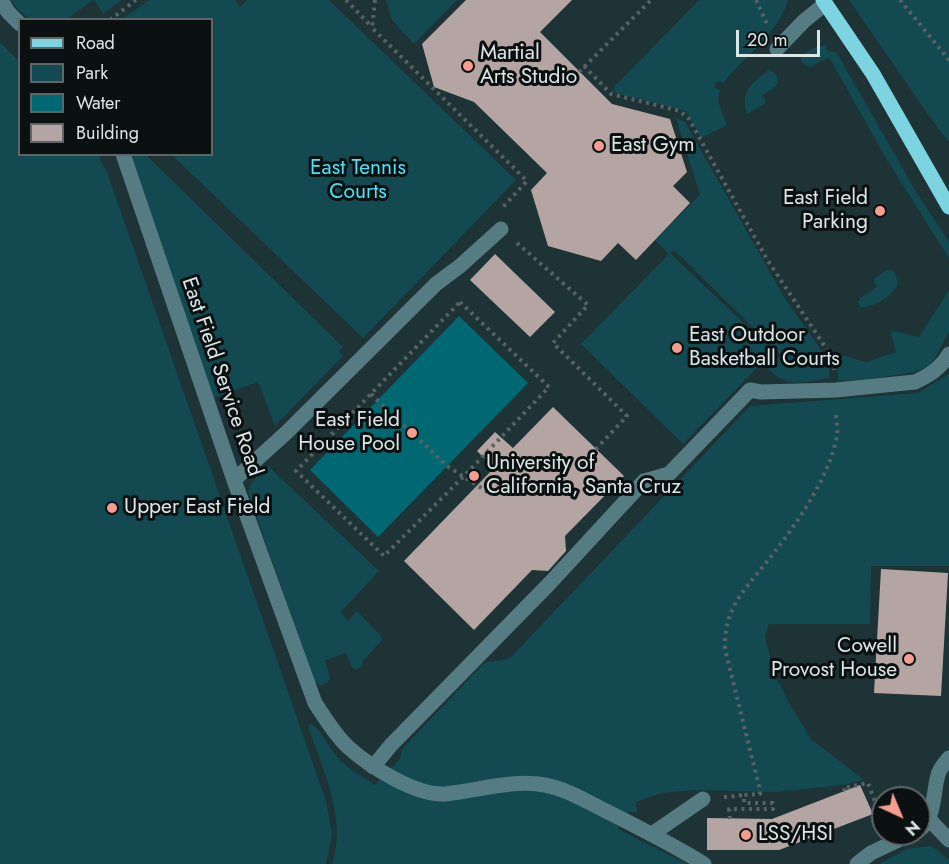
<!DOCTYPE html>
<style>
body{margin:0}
#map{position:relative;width:949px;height:864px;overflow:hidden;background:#1c292b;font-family:Jost,sans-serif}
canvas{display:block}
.legend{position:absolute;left:18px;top:18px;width:195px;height:138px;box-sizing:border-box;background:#0b1111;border:2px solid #5f6667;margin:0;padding:8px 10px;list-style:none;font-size:18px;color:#dde6e7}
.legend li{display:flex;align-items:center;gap:12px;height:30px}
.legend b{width:30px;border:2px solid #5f6667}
.north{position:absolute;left:871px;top:786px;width:60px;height:60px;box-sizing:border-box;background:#0b1111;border:2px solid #5f6667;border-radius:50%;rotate:136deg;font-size:16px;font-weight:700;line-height:24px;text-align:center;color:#dde6e7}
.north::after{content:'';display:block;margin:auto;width:21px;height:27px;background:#f59d8f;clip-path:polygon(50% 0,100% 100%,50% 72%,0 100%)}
.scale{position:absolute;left:736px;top:30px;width:84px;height:27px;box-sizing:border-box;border:3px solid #dde6e7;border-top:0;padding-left:8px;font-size:18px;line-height:21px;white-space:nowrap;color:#dde6e7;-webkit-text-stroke:4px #0b1111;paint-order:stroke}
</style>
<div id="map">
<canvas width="949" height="864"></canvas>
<ul class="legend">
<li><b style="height:8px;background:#7cd4e0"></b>Road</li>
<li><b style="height:16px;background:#134950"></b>Park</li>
<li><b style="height:16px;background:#006873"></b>Water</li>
<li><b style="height:16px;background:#b4a5a2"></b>Building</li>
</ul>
<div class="north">N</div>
<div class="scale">20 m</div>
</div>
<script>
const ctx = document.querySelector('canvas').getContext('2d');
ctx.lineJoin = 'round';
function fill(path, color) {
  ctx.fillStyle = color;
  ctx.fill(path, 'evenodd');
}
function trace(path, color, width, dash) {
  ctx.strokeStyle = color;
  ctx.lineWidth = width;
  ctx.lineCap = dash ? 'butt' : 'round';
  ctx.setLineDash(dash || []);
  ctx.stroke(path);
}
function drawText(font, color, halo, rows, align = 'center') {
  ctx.font = font + ' Jost,sans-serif';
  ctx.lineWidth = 6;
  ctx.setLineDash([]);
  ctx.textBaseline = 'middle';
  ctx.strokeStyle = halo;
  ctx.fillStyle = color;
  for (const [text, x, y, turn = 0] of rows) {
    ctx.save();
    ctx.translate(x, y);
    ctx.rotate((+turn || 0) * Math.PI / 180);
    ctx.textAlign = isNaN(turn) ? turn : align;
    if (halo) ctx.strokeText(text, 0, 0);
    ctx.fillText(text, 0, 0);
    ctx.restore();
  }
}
fill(new Path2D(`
 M0,0H949V864H0ZM20,20H212V154H20ZM883,798H919V834H883Z`), '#1d3336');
fill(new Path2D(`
 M11,0H93L67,19L31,20L18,10Z
 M94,0H122L103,14Z
 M149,0H235L240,7L247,0H329L516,180L363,338L172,155L212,154V20L122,19Z
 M386,0H457L414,44L392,20Z
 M699,0H788C778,34 744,57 723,83L717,81L714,87L720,90L718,101L727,125L701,138L686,111L613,92L615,86Z
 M849,0H949V142L934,123Z
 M0,42L19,61L20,154L98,155L107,172L326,801L332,834L326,864H0Z
 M826,45L827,50L837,53L915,190L949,242V258L887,160L829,57L810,67L802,63L801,58C807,49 816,47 826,45Z
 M769,70L776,74L778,82L775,87L763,95L766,103L747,114C740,90 752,83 769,70Z
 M676,118L685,122L784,297L829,361V378C803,382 789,389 768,369L781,355L675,251L670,253L773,351L683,444L581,344L669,254L655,240L700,195Z
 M129,155H146L343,347L339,351L343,356L275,426L258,382L214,398Z
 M887,270L894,271C896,276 899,280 897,285C892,297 872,308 860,307L858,302L860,298L877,287L874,282L875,278Z
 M949,290V332L931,365L915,372L870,379L838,381V360L833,353L866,362L896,352L891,334L893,331L919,337Z
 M949,374V566H871L870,624H769L765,637L774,672L789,703L811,739L864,780L842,785L776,792L694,790L662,793L636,802L637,812L623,813L618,829L687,864H332C347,817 323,771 308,726L311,724C323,730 329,750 340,760C350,770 363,777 375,785L400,759L402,749L484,663C493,660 504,662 511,657L750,406L918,393Z
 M268,466L379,571L341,612L348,621L357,611L381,636L382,640L363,661L361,667L355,670L352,667L346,653L325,660L330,678L327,683L321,686L314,681L249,495C247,482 260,474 268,466Z
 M930,846L936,849L949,860V864H879L907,849Z`), '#134950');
fill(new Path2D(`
 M459,316L528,383L378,537L310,470Z`), '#006873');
fill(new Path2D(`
 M466,0H572L540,32L612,104L670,119L687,172L673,186L690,203L636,260L618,243L601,261L548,246L531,190L547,173L474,102L434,87L422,44Z
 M495,254L555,312L530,337L470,280Z
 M553,407L624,476L565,536L566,551L548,571L532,570L474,630L404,561L494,468L477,451L495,432L513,448Z
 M881,569L948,573L941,696L874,693Z
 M860,785L873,814L779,850H707V818L772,819Z`), '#b4a5a2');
trace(new Path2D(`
 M346,0L372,27
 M375,0L372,28L527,181L503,207
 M756,0L768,26
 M900,0L949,60
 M110,20L136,0
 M584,66L611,94L680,111L689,119L768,261L834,360V370
 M579,72L651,0
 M517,243L588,305L553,343L627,416L596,449
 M460,302L549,387L464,476L384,556L296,471Z
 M371,394L447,466L489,493
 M845,791L843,788L868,783L883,824
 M724,797L744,795
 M730,819L729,809H773V803H744V795L760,794V790L725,649C724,609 742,593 765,564C793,529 829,480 837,435C838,428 836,419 836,412`), '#576264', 4, [3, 4.5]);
trace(new Path2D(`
 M1,0L8,12L20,24
 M777,49L804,21L825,4
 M123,154L234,480L315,703C325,718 335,735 348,747C369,766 416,796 445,794C477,791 512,779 545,785C566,789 584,800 604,810C638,827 672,844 704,864
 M234,480L286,433L436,284L460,266L501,229
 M373,767L391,745L550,583L644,481L669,474L750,390L761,392L836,390L915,382C930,375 941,368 949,354
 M928,818L949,840
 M919,830C935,820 933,792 938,775C939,769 945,763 949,758
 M652,834L703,799
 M857,864L871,853L911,834`), '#547c82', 15);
trace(new Path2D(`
 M823,0L873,74L949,207`), '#7cd4e0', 15);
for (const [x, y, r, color] of [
 [468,66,6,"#f59d8f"],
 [599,146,6,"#f59d8f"],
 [880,211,6,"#f59d8f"],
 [677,348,6,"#f59d8f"],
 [412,433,6,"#f59d8f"],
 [474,476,6,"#f59d8f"],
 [112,508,6,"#f59d8f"],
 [909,659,6,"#f59d8f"],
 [746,835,6,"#f59d8f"]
]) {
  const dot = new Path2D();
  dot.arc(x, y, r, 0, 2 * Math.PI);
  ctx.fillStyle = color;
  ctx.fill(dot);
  trace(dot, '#0b1111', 2);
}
drawText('21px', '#dde6e7', '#0b1111', [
 ["Martial",480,54],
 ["Arts Studio",480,78],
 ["East Gym",611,146],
 ["East Field",868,199,"right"],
 ["Parking",868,223,"right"],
 ["East Outdoor",689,336],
 ["Basketball Courts",689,360],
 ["East Field",400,421,"right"],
 ["House Pool",400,445,"right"],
 ["University of",486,464],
 ["California, Santa Cruz",486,488],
 ["Upper East Field",124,508],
 ["Cowell",897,647,"right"],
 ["Provost House",897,671,"right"],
 ["LSS/HSI",758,835]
], 'left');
drawText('21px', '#43e6fa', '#0b1111', [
 ["East Tennis",358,169],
 ["Courts",358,193]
]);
drawText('21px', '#dde6e7', '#0b1111', [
 ["East Field Service Road",221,377,71]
]);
</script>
